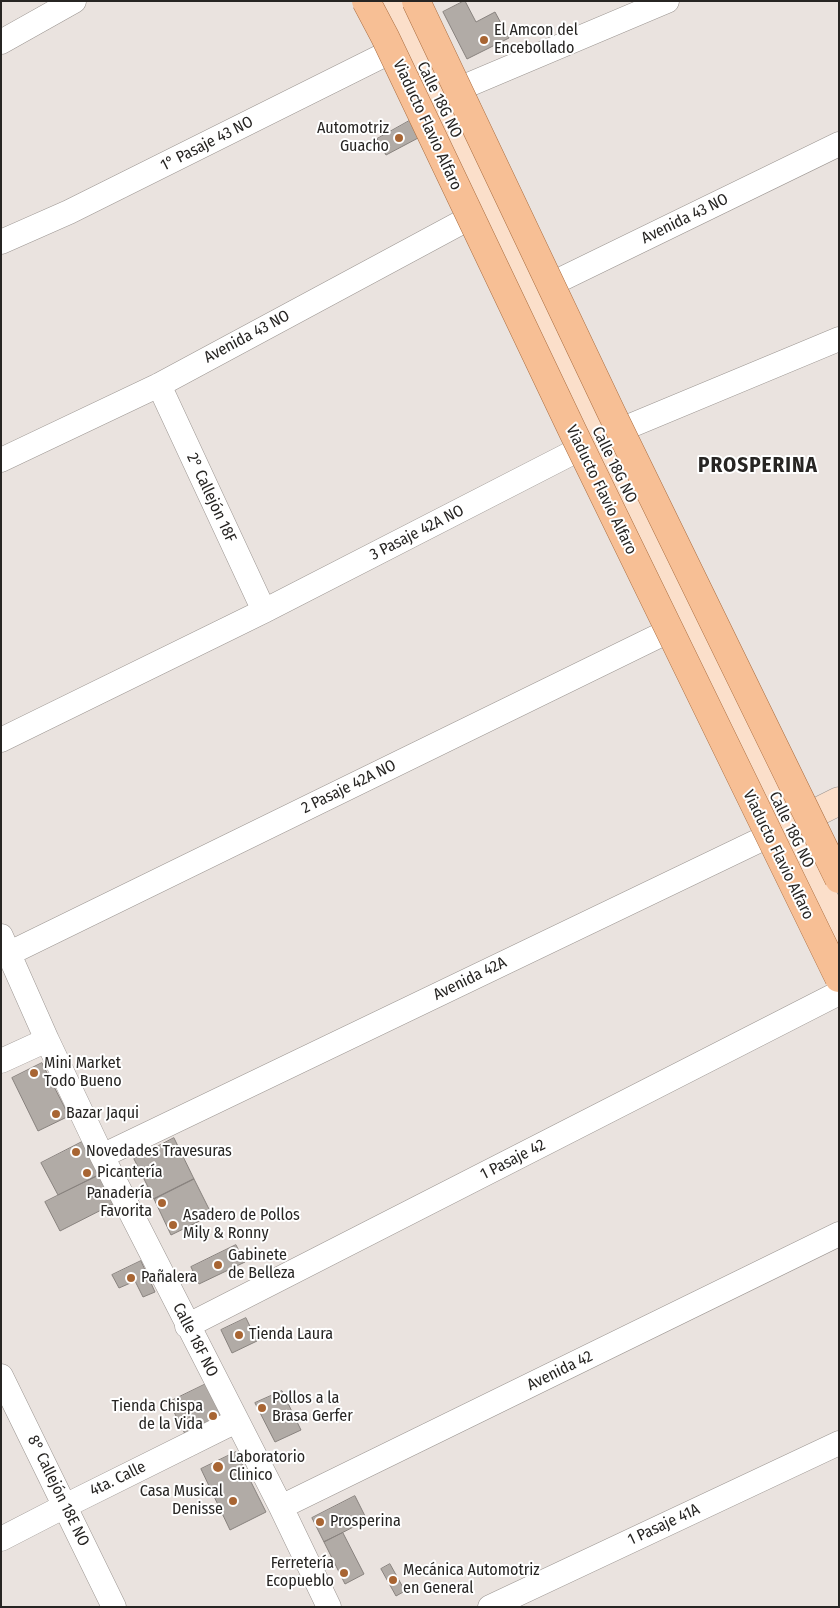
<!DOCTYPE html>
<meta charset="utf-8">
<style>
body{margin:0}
#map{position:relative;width:840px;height:1608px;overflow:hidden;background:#eae3df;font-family:"Fira Sans Condensed",sans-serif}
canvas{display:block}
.frame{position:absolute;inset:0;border:2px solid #272523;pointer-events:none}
</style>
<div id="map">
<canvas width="840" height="1608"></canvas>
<div class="frame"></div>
</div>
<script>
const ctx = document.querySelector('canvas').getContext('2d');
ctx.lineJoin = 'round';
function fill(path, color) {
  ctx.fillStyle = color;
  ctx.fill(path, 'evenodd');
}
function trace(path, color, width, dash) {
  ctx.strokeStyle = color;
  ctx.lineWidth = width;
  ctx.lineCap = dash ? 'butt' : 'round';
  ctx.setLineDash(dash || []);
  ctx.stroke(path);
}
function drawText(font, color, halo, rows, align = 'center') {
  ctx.font = font + ' "Fira Sans Condensed",sans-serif';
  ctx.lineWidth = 4;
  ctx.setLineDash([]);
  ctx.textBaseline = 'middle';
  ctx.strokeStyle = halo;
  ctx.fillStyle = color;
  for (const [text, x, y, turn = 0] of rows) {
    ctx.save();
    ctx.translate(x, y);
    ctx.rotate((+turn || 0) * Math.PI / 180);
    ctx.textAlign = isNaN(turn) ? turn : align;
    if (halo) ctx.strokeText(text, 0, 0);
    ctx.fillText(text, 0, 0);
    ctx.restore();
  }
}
const building = new Path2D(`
 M464,1H465L476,22L495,12L509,38L467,59L443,12Z
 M411,120L420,137L386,155L377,139Z
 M42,1063L69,1116L38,1131L12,1078Z
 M174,1138L194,1179L154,1199L134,1159Z
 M82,1142L99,1175L58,1195L41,1163Z
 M99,1175L113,1204L60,1231L45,1202Z
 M194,1179L212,1215L171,1235L154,1199Z
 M236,1245L245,1262L199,1284L191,1267Z
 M141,1261L155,1292L143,1297L135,1281L119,1288L112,1275Z
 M246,1318L257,1341L232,1353L221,1330Z
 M206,1384L222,1415L185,1434L169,1402Z
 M282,1391L301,1430L275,1442L255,1403Z
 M236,1452L266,1512L230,1530L201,1469Z
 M355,1496L367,1520L324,1542L312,1518Z
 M343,1533L364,1574L345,1584L324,1542Z
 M390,1564L405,1591L396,1596L381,1569Z`);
fill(building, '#b1aba6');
trace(building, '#88827e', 1);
const street = new Path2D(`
 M1,42L74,1
 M442,96L667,1
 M1,242L69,212L408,43
 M535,292L839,144
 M159,385L264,611
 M1,460L159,385L488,208
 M1,740L264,611L601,438L839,339
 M1,936L47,1040L102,1156L281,1507L329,1607
 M10,953L687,622
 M1,1061L47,1040
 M102,1156L785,828
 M187,1326L839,993
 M1,1376L114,1607
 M281,1507L839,1234
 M1,1539L65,1506L236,1421
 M490,1607L839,1443`);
const secondary = new Path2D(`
 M390,1L839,929
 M789,826L839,801`);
trace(street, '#9b9591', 25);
trace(secondary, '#9b9591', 29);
trace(street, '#fff', 24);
trace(secondary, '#fbdfca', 28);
const primaryBridge = new Path2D(`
 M366,1L385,37L573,432L839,978
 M416,1L612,414L839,879`);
trace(primaryBridge, '#aa6d40', 29, []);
trace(primaryBridge, '#f7bf95', 28);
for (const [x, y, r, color] of [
 [484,40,5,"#a86533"],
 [399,138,5,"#a86533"],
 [34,1073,5,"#a86533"],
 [56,1114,5,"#a86533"],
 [76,1152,5,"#a86533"],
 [87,1173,5,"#a86533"],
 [162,1203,5,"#a86533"],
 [173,1225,5,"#a86533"],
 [218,1265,5,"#a86533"],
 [131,1278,5,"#a86533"],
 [239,1335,5,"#a86533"],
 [262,1408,5,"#a86533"],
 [213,1416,5,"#a86533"],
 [218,1467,6,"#a86533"],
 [233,1501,5,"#a86533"],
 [320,1522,5,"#a86533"],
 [344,1573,5,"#a86533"],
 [393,1580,5,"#a86533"]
]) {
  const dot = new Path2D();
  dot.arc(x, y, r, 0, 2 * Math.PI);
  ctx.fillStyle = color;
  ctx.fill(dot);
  trace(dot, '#fff', 2);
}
drawText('16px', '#272523', '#fff', [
 ["El Amcon del",494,31],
 ["Encebollado",494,49],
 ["Automotriz",389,129,"right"],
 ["Guacho",389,147,"right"],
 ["Mini Market",44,1064],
 ["Todo Bueno",44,1082],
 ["Bazar Jaqui",66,1114],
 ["Novedades Travesuras",86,1152],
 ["Picantería",97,1173],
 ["Panadería",152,1194,"right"],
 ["Favorita",152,1212,"right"],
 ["Asadero de Pollos",183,1216],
 ["Mily & Ronny",183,1234],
 ["Gabinete",228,1256],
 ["de Belleza",228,1274],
 ["Pañalera",141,1278],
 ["Tienda Laura",249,1335],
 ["Pollos a la",272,1399],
 ["Brasa Gerfer",272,1417],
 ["Tienda Chispa",203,1407,"right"],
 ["de la Vida",203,1425,"right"],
 ["Laboratorio",229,1458],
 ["Clinico",229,1476],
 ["Casa Musical",223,1492,"right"],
 ["Denisse",223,1510,"right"],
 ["Prosperina",330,1522],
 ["Ferretería",334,1564,"right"],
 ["Ecopueblo",334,1582,"right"],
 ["Mecánica Automotriz",403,1571],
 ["en General",403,1589]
], 'left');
drawText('16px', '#272523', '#fff', [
 ["Calle 18G NO",439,100,64],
 ["Viaducto Flavio Alfaro",427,125,65],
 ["1° Pasaje 43 NO",207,144,-27],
 ["Avenida 43 NO",685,219,-26],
 ["Avenida 43 NO",247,337,-28],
 ["Calle 18G NO",614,465,64],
 ["Viaducto Flavio Alfaro",601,490,64],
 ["2° Callejón 18F",211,498,65],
 ["3 Pasaje 42A NO",417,533,-27],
 ["2 Pasaje 42A NO",349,787,-26],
 ["Calle 18G NO",791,830,64],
 ["Viaducto Flavio Alfaro",778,855,64],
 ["Avenida 42A",470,979,-26],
 ["1 Pasaje 42",513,1160,-27],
 ["Calle 18F NO",195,1340,63],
 ["Avenida 42",560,1371,-26],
 ["4ta. Calle",118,1479,-26],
 ["8° Callejón 18E NO",58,1491,64],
 ["1 Pasaje 41A",664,1525,-25]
]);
ctx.letterSpacing = '1px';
drawText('bold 21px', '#272523', '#fff', [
 ["PROSPERINA",758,466]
]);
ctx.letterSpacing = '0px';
</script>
